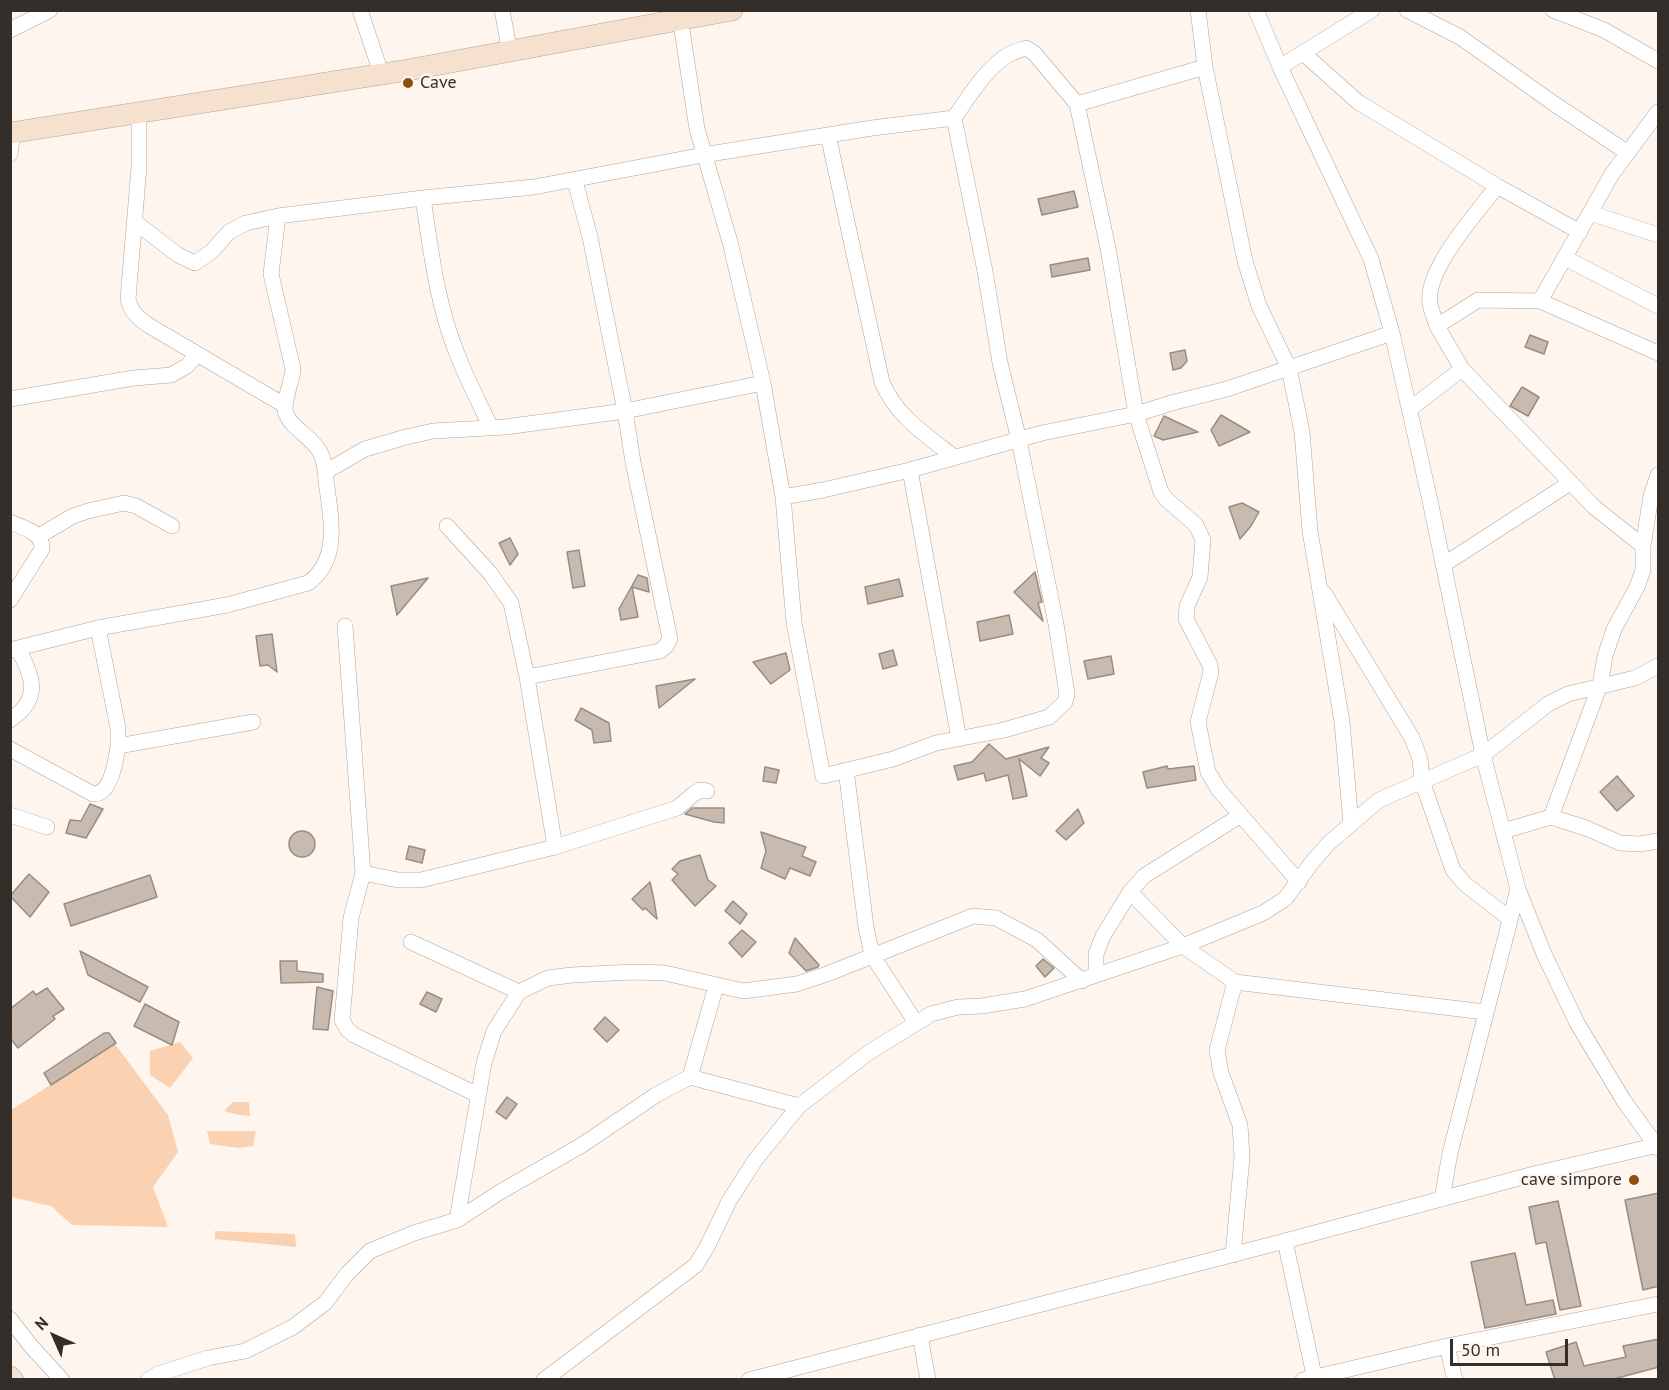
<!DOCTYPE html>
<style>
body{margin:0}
#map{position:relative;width:1669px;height:1390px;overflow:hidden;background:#fdf5ee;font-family:"PT Sans",sans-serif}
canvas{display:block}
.frame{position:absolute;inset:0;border:12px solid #342e2a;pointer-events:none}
.north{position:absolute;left:24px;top:1306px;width:60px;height:60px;-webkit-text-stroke:4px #fdf5ee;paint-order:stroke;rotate:315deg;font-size:16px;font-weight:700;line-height:24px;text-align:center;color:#342e2a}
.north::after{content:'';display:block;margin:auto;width:21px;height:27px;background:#342e2a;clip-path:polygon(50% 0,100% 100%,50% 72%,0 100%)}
.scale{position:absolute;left:1450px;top:1339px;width:118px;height:27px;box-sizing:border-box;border:3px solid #342e2a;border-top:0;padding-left:8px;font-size:18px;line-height:21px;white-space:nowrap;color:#342e2a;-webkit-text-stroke:4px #fdf5ee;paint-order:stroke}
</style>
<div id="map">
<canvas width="1669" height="1390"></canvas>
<div class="frame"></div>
<div class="north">N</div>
<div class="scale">50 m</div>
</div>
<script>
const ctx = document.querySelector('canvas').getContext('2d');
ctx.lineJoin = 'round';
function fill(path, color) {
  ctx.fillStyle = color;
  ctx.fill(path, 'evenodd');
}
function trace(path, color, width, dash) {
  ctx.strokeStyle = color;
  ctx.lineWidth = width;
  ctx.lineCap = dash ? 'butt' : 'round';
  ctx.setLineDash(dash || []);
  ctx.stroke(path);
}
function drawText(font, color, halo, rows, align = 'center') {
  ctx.font = font + ' "PT Sans",sans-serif';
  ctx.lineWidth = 5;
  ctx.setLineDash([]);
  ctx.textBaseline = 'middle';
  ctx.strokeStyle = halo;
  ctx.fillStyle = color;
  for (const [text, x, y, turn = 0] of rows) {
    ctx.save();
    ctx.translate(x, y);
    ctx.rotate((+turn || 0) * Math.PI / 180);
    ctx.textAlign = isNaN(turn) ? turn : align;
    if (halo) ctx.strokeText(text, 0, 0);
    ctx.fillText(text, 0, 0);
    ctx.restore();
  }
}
fill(new Path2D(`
 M180,1042L193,1058L170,1088L150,1075V1051Z
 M115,1044L168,1115L178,1152L153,1187L168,1227L72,1225L51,1206L11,1197V1110Z
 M233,1102H249L250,1116L239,1115L224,1111Z
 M207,1131H256L253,1146L239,1148L210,1144Z
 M215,1231L295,1234L296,1247L215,1239Z`), '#fad2b1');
const building = new Path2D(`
 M1074,191L1078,207L1042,215L1038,199Z
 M1088,258L1090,270L1052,277L1050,265Z
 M1530,335L1548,342L1544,354L1525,347Z
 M1185,350L1187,361L1181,368L1173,370L1170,353Z
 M1522,387L1539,397L1528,416L1510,406Z
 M1221,415L1250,432L1219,446L1211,430Z
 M1164,416L1198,432L1163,440L1154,436Z
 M1242,503L1259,512L1251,526L1240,539L1229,507Z
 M510,538L518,554L510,565L499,543Z
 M579,550L585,586L573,588L567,552Z
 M1035,572L1042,602L1038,603L1043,621L1014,592Z
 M638,575L647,578L649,592L632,587L638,617L621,620L619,609Z
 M428,578L397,615L391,586Z
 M899,579L903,596L868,604L865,587Z
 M1009,615L1013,634L980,641L977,622Z
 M272,634L277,672L268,665L260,666L256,636Z
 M893,650L897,665L883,669L879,654Z
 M786,653L790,670L771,684L753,662Z
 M1111,656L1114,674L1088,679L1084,661Z
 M695,679L659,708L656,686Z
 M581,708L609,723L611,741L594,743L592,730L575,720Z
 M989,744L1006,759L1049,747L1041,758L1049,763L1040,776L1019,759L1027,796L1013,799L1008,775L986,781L984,773L958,780L954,766L972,762Z
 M1167,766L1168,769L1194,766L1196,780L1147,788L1143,772Z
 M765,767L779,770L776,783L763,781Z
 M1617,776L1634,796L1617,811L1600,792Z
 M90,804L103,809L86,838L66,833L70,820L81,821Z
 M692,808H724V823L714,822L685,814Z
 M1078,809L1084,823L1066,840L1056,831Z
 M289 844a13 13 0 1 1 26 0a13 13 0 1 1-26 0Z
 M761,832L806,847L802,856L816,862L810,876L790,868L785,879L761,868L766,851Z
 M409,846L425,850L422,863L406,859Z
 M700,855L708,880L716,886L695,906L672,880L678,874L672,869L680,861Z
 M29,874L49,892L30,917L10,896Z
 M150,875L157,897L71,926L64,904Z
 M650,882L654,900L657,919L645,908L643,910L632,899Z
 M733,901L747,914L740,924L725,911Z
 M742,930L756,942L742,957L729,943Z
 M795,938L819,965L818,967L806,971L789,953Z
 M80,951L148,987L140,1002L88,975Z
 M1043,959L1054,968L1045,977L1036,966Z
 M280,961H297V971L323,974V982L281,983Z
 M317,987L333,991L328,1030L313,1029Z
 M47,988L64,1009L53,1016L55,1019L18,1048L10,1038V1009L33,991L36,995Z
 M427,992L442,999L436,1012L420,1004Z
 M145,1004L179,1022L172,1045L134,1026Z
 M605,1017L619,1030L607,1042L594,1029Z
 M104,1033H109L116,1043L51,1085L44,1073Z
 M507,1097L517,1104L506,1119L496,1112Z
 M1659,1193V1286L1643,1290L1625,1200Z
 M1558,1201L1581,1306L1560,1310L1546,1242L1536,1244L1529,1207Z
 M1515,1253L1526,1305L1553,1300L1556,1314L1485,1328L1471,1262Z
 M1659,1339V1367L1610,1380H1555L1546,1352L1576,1342L1584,1366L1626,1357L1623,1346Z`);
fill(building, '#c8baaf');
trace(building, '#998d82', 1.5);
const street = new Path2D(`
 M360,10L381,73
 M502,10L510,53
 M679,10L697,129L730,242L763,383L783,497L823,490L910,470L1042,433L1136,414L1175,402L1227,389L1392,333
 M1198,10L1205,67L1245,261L1259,306L1289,368L1302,432L1310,531L1342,722L1351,824
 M1256,10L1280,67L1371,259L1392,333L1429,496L1483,755L1518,889L1544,954L1577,1023L1624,1101L1658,1148
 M1407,10L1460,37L1553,103L1628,153
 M1553,10L1604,30L1658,61
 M10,30L50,10
 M1303,53L1358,102L1497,186L1580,232
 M1205,67L1077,104L1108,248L1136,414L1161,492L1167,500L1196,525L1203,540L1200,577L1187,606L1186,619L1210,665L1211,672L1198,722L1208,772L1219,790L1299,882
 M1280,67L1372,10
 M139,111V167L128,299C131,312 137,317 148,325L284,405
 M828,135L882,382C896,416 926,435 954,457
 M10,154L13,132
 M423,198C431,251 437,306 458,356C467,380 480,404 491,428
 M1590,213L1658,235
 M135,222L178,255L195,263L211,252L229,232L246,223L278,216L423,198L534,187L703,155L872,128L954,118
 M1565,258L1658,306
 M1540,301L1612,174L1658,112
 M1437,326C1435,319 1431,311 1430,303C1425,269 1478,212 1497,186
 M10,399L134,378L171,375L187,366L197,354
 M1410,409L1462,369
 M910,470L959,739
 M325,472L365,449L406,437L433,431L505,427L625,411L763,383
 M783,497L794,622L823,776L893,759L936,743L1004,730L1049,717L1065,702L1067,694L1056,624L1019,440L1000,363L985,271L954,118C969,97 985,69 1008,55C1013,52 1020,50 1026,48L1034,53L1077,104
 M10,522C23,528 43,532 42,549L10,600
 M447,526L490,573L511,603L527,677L555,847
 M39,536L73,516L88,511L124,503L136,506L172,526
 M1643,546L1594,507L1462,369L1437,326L1478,300L1540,301L1658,353
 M1443,565L1570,483
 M1324,593L1412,738L1420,759L1422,781L1453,870L1465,884L1510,919
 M345,626L363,873L351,918L342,1020L347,1029L354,1035L478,1095
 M98,628L227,605L308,583C339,561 332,521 327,488C325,476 326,463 320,452C312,437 292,429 286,414C282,403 292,382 293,369L271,274L278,216
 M10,650L98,628L118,728V746
 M527,677L660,651L666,646L670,639L633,462L625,411L590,237L575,181
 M10,720C42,699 33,676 18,649
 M10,749L93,794C111,795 116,760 118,746L253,722
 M846,770L866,927L872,955L916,1023
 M10,815L47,827
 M1551,817L1600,685L1605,656L1614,629L1637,587L1643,570V546L1651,496L1658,475
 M1503,831L1551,817L1586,828L1620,843L1640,844L1658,841
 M363,873L398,880H421L555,847L677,808L695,793L700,790L707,791
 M1130,892L1183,946L1235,982L1485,1012
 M411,942L519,992
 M1096,975V954L1103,936L1130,892L1144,876L1241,815
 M690,1077L716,986
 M1442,1199L1450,1153L1518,889
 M457,1220L484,1063L494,1031L519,992L548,978L572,975L633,972L665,973L743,991L797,984L827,974L973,916L996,918L1037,940L1082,981
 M1285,1241L1315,1380
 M1233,1255L1242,1157L1240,1125L1221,1073L1217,1050L1235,982
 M10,1319L30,1345L62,1380
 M920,1335L928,1380
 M1447,1346L1455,1380
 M148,1380L158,1374L208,1358L245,1351L293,1327L325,1303L347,1274L370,1251L414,1233L457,1220L500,1192L582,1145L656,1095L690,1077L799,1106
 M544,1380L696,1265L708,1245L729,1201L756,1159L799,1106L868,1053L931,1014L958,1007L982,1006L1025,999L1183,946L1263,913L1285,899L1313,861L1329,843L1379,800L1483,755L1548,704L1568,694L1635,678L1658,666
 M749,1380L1285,1241L1534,1174L1658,1145
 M1303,1380L1447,1346L1658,1304`);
const secondary = new Path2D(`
 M10,133L408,70L732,10
 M10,1377L13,1380`);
trace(street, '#b1a499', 16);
trace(secondary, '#b1a499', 22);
trace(street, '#fff', 15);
trace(secondary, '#f5e1ce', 21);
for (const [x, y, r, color] of [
 [408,83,6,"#8b500d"],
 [1634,1180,6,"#8b500d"]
]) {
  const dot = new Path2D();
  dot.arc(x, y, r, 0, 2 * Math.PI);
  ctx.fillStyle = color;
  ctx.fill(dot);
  trace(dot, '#fdf5ee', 2);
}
drawText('18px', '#342e2a', '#fdf5ee', [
 ["Cave",420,83],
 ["cave simpore",1622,1180,"right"]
], 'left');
</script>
